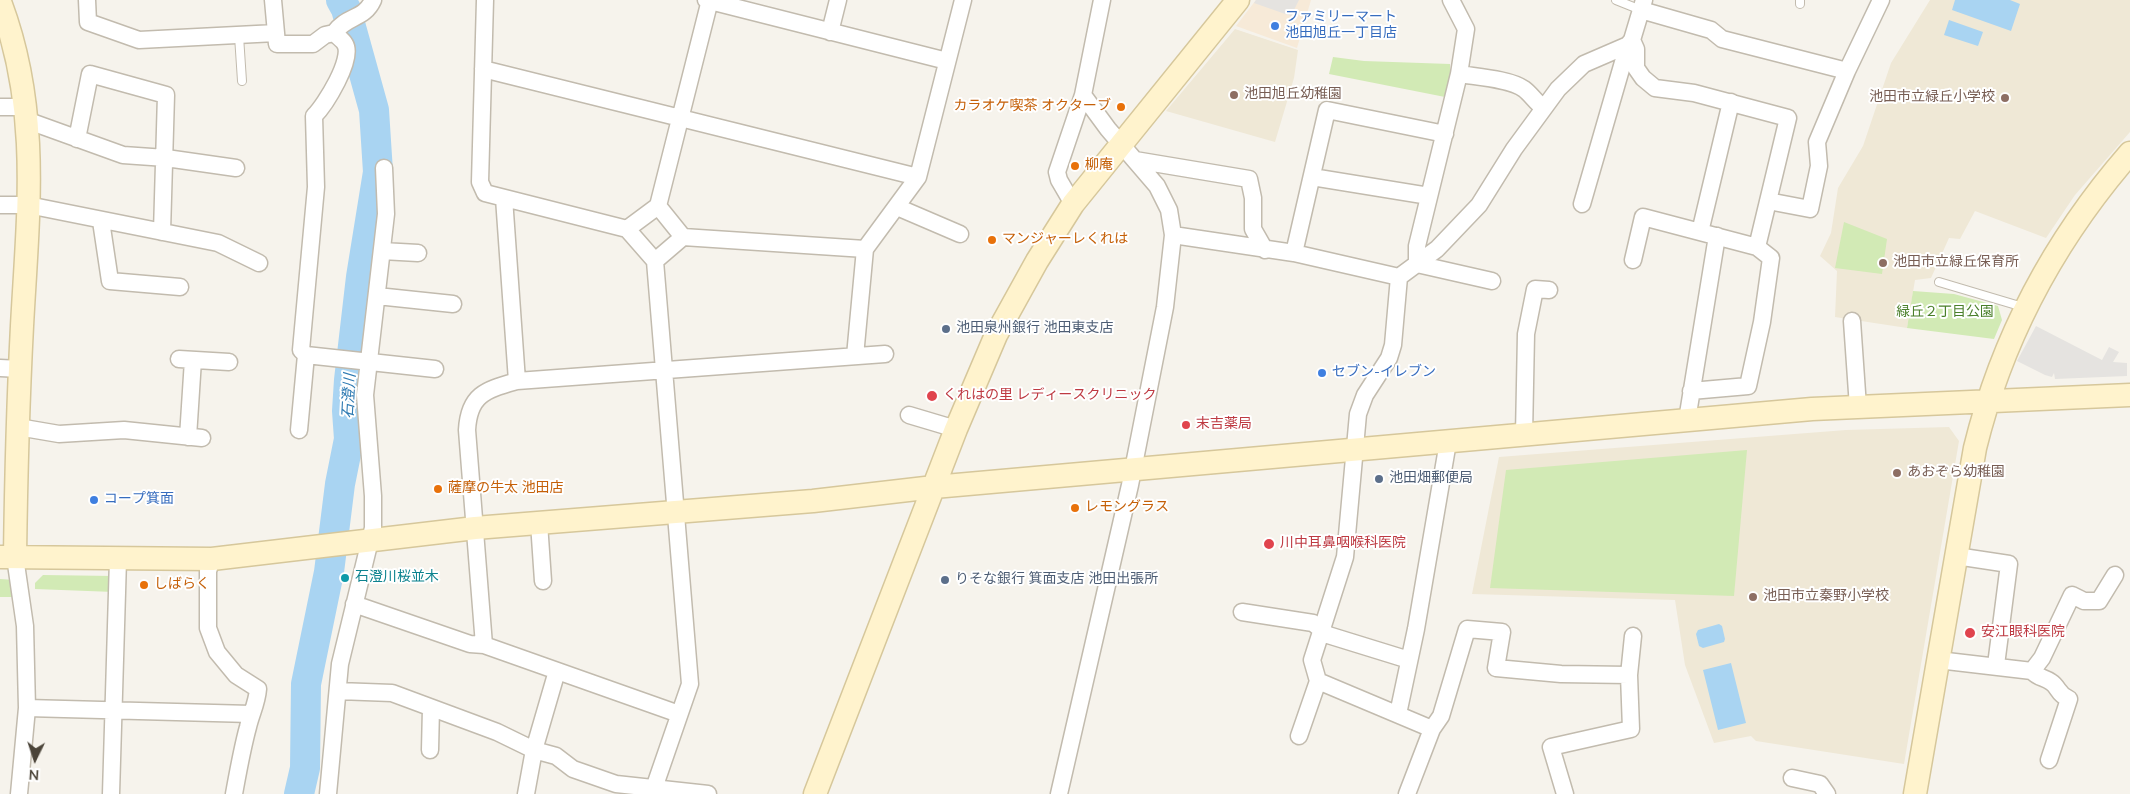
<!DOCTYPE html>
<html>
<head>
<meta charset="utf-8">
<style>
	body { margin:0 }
	#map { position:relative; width:2130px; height:794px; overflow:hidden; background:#f6f3ec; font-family:"Nunito Sans",sans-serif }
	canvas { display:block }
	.north { position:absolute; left:10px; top:734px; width:50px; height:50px; -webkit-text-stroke:4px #fff; paint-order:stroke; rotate:184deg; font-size:14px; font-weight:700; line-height:20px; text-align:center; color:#4b4439 }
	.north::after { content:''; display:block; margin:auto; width:18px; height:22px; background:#4b4439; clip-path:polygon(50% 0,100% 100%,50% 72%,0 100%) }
</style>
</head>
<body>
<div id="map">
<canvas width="2130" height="794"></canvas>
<div class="north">N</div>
</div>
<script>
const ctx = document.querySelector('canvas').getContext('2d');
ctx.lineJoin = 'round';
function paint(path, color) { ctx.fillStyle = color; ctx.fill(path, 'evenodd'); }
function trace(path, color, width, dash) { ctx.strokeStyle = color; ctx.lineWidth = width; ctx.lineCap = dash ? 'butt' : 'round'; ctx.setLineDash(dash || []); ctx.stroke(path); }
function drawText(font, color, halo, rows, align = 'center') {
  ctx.font = font + ' "Nunito Sans","Noto Sans JP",sans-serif'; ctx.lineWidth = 4; ctx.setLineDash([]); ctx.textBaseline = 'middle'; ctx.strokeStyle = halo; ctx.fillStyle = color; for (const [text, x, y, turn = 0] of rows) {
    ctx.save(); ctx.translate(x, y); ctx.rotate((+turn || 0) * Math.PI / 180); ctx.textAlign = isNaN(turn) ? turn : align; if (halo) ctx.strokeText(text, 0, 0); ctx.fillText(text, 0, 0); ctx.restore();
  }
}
const commercial = new Path2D(`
	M 1256,0 L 1311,0 L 1297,48 L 1236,26 Z`);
const education = new Path2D(`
	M 1930,0 L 2130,0 L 2130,132 L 2075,195 L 2046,238 L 1975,211 L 1960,239 L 1949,238 L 1931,278 L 1915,280 L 1907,328 L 1835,317 L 1837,271 L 1820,256 L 1831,233 L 1838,188 L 1863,146 L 1891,63 Z
	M 1235,29 L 1298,50 L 1294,78 L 1275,142 L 1166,111 Z
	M 1949,427 L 1959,441 L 1904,764 L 1756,741 L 1751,736 L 1714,743 L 1685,665 L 1675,600 L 1472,594 L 1499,457 L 1846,430 Z`);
const green = new Path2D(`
	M 1333,57 L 1364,61 L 1450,64 L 1450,80 L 1445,97 L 1329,74 Z
	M 1844,222 L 1887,239 L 1882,274 L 1835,268 Z
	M 1913,291 L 1954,294 L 1998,306 L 2002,320 L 1994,339 L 1907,328 Z
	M 1747,450 L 1734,596 L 1490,588 L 1506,470 Z
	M 43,575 L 114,576 L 114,592 L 35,589 L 35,583 Z
	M 0,579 L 15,580 L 16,597 L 0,597 Z`);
const parking = new Path2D(`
	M 1256,0 L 1299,0 L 1291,16 L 1254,3 Z
	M 2036,326 L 2102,360 L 2109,347 L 2119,352 L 2113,362 L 2127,363 L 2127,376 L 2055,379 L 2054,373 L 2052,377 L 2045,375 L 2017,361 Z`);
const water = new Path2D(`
	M 1955,0 L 2010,0 L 2020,4 L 2011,31 L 1952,10 Z
	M 1949,20 L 1983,32 L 1978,46 L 1944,35 Z
	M 1719,624 L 1722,626 L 1725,639 L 1724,642 L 1703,648 L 1699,646 L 1696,634 L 1698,630 Z
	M 1731,663 L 1746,723 L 1718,730 L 1703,670 Z`);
const river = new Path2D(`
	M 299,794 L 305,768 L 306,684 L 329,572 L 340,484 L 349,439 L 347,411 L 349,380 L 361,277 L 378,172 L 374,110 L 346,9 L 341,0`);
const lane = new Path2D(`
	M 1616,0 L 1641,10
	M 1800,4 L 1800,0
	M 239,36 L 242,81
	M 1939,282 L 2023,307`);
const street = new Path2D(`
	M 87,0 L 88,22 L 139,40 L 276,33
	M 273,0 L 277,44 L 313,44 L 325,35 L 334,33 C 347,15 364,20 373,0
	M 485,0 L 480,182 L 485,193 L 627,229
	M 706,0 L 947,61
	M 1451,0 L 1466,29 L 1459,74 L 1417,246 L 1417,264 L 1492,281
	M 1641,10 L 1711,30 L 1722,39 L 1847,71
	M 830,32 L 838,0
	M 1632,40 L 1636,49 L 1636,68 L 1643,78 L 1655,88 L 1694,93 L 1788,118 L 1757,247
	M 483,69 L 918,177
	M 1459,74 C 1477,77 1510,79 1524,89 C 1531,94 1536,103 1544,108
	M 0,107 L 25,107
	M 26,120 L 123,155 L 166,158 L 236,168
	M 77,139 L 90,74 L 166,95 L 162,232
	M 1135,160 L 1249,179 L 1253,198 L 1253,229 L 1265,250
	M 1312,177 L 1429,196
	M 504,198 L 517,381
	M 1768,201 L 1810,209 L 1819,166 L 1817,142 L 1847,71 L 1881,0
	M 1073,204 L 1059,180 L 1057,172 L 1083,95 L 1102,0
	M 1582,204 L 1628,45
	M 0,205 L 28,205 L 218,243 L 259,263
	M 658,206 L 710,0
	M 897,207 L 960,234
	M 101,221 L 110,281 L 180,287
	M 1700,232 L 1731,102
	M 1173,235 L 1294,253 L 1399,277 L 1437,249 L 1479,205 L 1514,149 L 1558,89 L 1584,64 L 1628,45 L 1632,40 L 1644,0
	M 683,237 L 658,206 L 627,229 L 655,261 L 683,237 L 865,249
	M 382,251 L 418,253
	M 1294,253 L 1327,110 L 1445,134
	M 1633,260 L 1643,217 L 1757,247 L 1771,258 L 1762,322 L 1748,386 L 1691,391
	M 1399,277 L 1393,345 L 1389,358 L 1365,395 L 1358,414 L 1345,557 L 1312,660 L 1318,681 L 1432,729
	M 377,296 L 453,304
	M 1852,321 L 1858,407
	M 306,355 L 435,369
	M 855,356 L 865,249 L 918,177 L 963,0
	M 179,359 L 229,362
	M 0,368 L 20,369
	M 909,415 L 956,429
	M 1687,420 L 1717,236
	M 18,427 L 59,434 L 124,430 L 202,438
	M 299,430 L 306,355 L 301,350 L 316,187 L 314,116 C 325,105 354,59 345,44 C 343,40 337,36 334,33
	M 1524,435 L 1526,334 L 1535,289 L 1549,290
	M 188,437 L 193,360
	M 539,523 L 543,581
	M 1956,556 L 2009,564 L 1996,665
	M 15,557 L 25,626 L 27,708 L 19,794
	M 212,559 L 208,571 L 208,628 L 217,652 L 236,675 L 258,689 C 257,703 251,714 248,727 C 242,749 238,772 234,794
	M 354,604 L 470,644 L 484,645 L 679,714
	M 1242,612 L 1313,623 L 1328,635 L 1409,660
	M 484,645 L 467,430 C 469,394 486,390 517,381 L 885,354
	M 1938,660 L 2032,671 C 2038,678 2044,677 2051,682 C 2059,687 2057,694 2069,699 L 2049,760
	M 2032,671 L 2042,658 L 2072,595 L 2084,601 L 2099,601 L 2115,575
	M 338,691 L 392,693 L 497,732 L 534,750 L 556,756 L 573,769 L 616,784 L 708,794
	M 27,708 L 251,714
	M 1398,714 L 1416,629 L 1448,442
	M 1299,736 L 1318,681
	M 430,750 L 431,708
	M 1792,778 L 1820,784 L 1827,794
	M 111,794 L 118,559
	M 328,794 L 340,664 L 373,528 L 373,496 L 365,395 L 386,214 L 384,168
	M 526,794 L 534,750 L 557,671
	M 652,794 L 690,684 L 655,261
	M 1059,794 L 1130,485 L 1165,307 L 1173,235 L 1169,210 L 1157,186 L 1108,129 L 1083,95
	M 1407,794 L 1432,729 L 1441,716 L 1467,629 L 1502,632 L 1496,668 L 1561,674 L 1629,675
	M 1565,794 L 1551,747 L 1631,729 L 1629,675 L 1633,636`);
const secondary = new Path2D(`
	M 0,2 C 41,110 28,214 22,326 C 18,403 16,480 15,557
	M 0,557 L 212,559 L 475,528 L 813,501 L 934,487 L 1812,409 L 2130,395
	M 815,794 L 956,429 L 996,335 L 1037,261 L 1073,204 L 1238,0
	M 1915,794 L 1975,448 C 2002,338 2056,238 2130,153`);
const markers = [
	[1275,26,5,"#3f7fe0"],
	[1234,95,5,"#8d6e63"],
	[2005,98,5,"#8d6e63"],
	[1121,107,5,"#e8710a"],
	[1075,166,5,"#e8710a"],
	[992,240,5,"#e8710a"],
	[1883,263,5,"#8d6e63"],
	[946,329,5,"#5c6f8a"],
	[1322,373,5,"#3f7fe0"],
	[932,396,6,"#e0444e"],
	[1186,425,5,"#e0444e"],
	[1897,473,5,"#8d6e63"],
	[1379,479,5,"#5c6f8a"],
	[438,489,5,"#e8710a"],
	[94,500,5,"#3f7fe0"],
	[1075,508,5,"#e8710a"],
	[1269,544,6,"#e0444e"],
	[345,578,5,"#0f9aa8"],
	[945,580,5,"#5c6f8a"],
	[144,585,5,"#e8710a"],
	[1753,597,5,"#8d6e63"],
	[1970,633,6,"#e0444e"]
];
const shopNames = [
	["ファミリーマート",1285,18],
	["池田旭丘一丁目店",1285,34],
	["セブン-イレブン",1332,373],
	["コープ箕面",104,500]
];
const educationNames = [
	["池田旭丘幼稚園",1244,95],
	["池田市立緑丘小学校",1995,98,"right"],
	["池田市立緑丘保育所",1893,263],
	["あおぞら幼稚園",1907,473],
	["池田市立秦野小学校",1763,597]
];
const foodNames = [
	["カラオケ喫茶 オクターブ",1111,107,"right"],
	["柳庵",1085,166],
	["マンジャーレくれは",1002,240],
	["薩摩の牛太 池田店",448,489],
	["レモングラス",1085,508],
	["しばらく",154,585]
];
const parkNames = [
	["緑丘２丁目公園",1945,313]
];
const serviceNames = [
	["池田泉州銀行 池田東支店",956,329],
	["池田畑郵便局",1389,479],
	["りそな銀行 箕面支店 池田出張所",955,580]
];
const healthNames = [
	["くれはの里 レディースクリニック",943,396],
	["末吉薬局",1196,425],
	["川中耳鼻咽喉科医院",1280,544],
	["安江眼科医院",1981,633]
];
const cultureNames = [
	["石澄川桜並木",355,578]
];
const waterNames = [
	["石澄川",350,396,-87]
];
paint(commercial, '#f7ead8');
paint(education, '#efe8d6');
paint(green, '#d2eab5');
paint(parking, '#e5e3e0');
paint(water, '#a9d4f2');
trace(river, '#a9d4f2', 30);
trace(lane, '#c2bbae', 10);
trace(street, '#c2bbae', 19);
trace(secondary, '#d6c79b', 25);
trace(lane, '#fff', 8);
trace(street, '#fff', 16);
trace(secondary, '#fff3cd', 22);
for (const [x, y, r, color] of markers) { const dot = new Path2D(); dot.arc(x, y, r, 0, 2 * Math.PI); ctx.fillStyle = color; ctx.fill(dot); trace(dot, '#fff', 2); }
drawText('14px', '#366cbe', '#fff', shopNames, 'left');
drawText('14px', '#785e54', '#fff', educationNames, 'left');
drawText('14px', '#c56008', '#fff', foodNames, 'left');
drawText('14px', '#4a7f2a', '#fff', parkNames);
drawText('14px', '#4e5e75', '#fff', serviceNames, 'left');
drawText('14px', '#be3a42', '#fff', healthNames, 'left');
drawText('14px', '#0d838f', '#fff', cultureNames, 'left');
drawText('italic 15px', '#2e7ab2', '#fff', waterNames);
</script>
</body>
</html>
